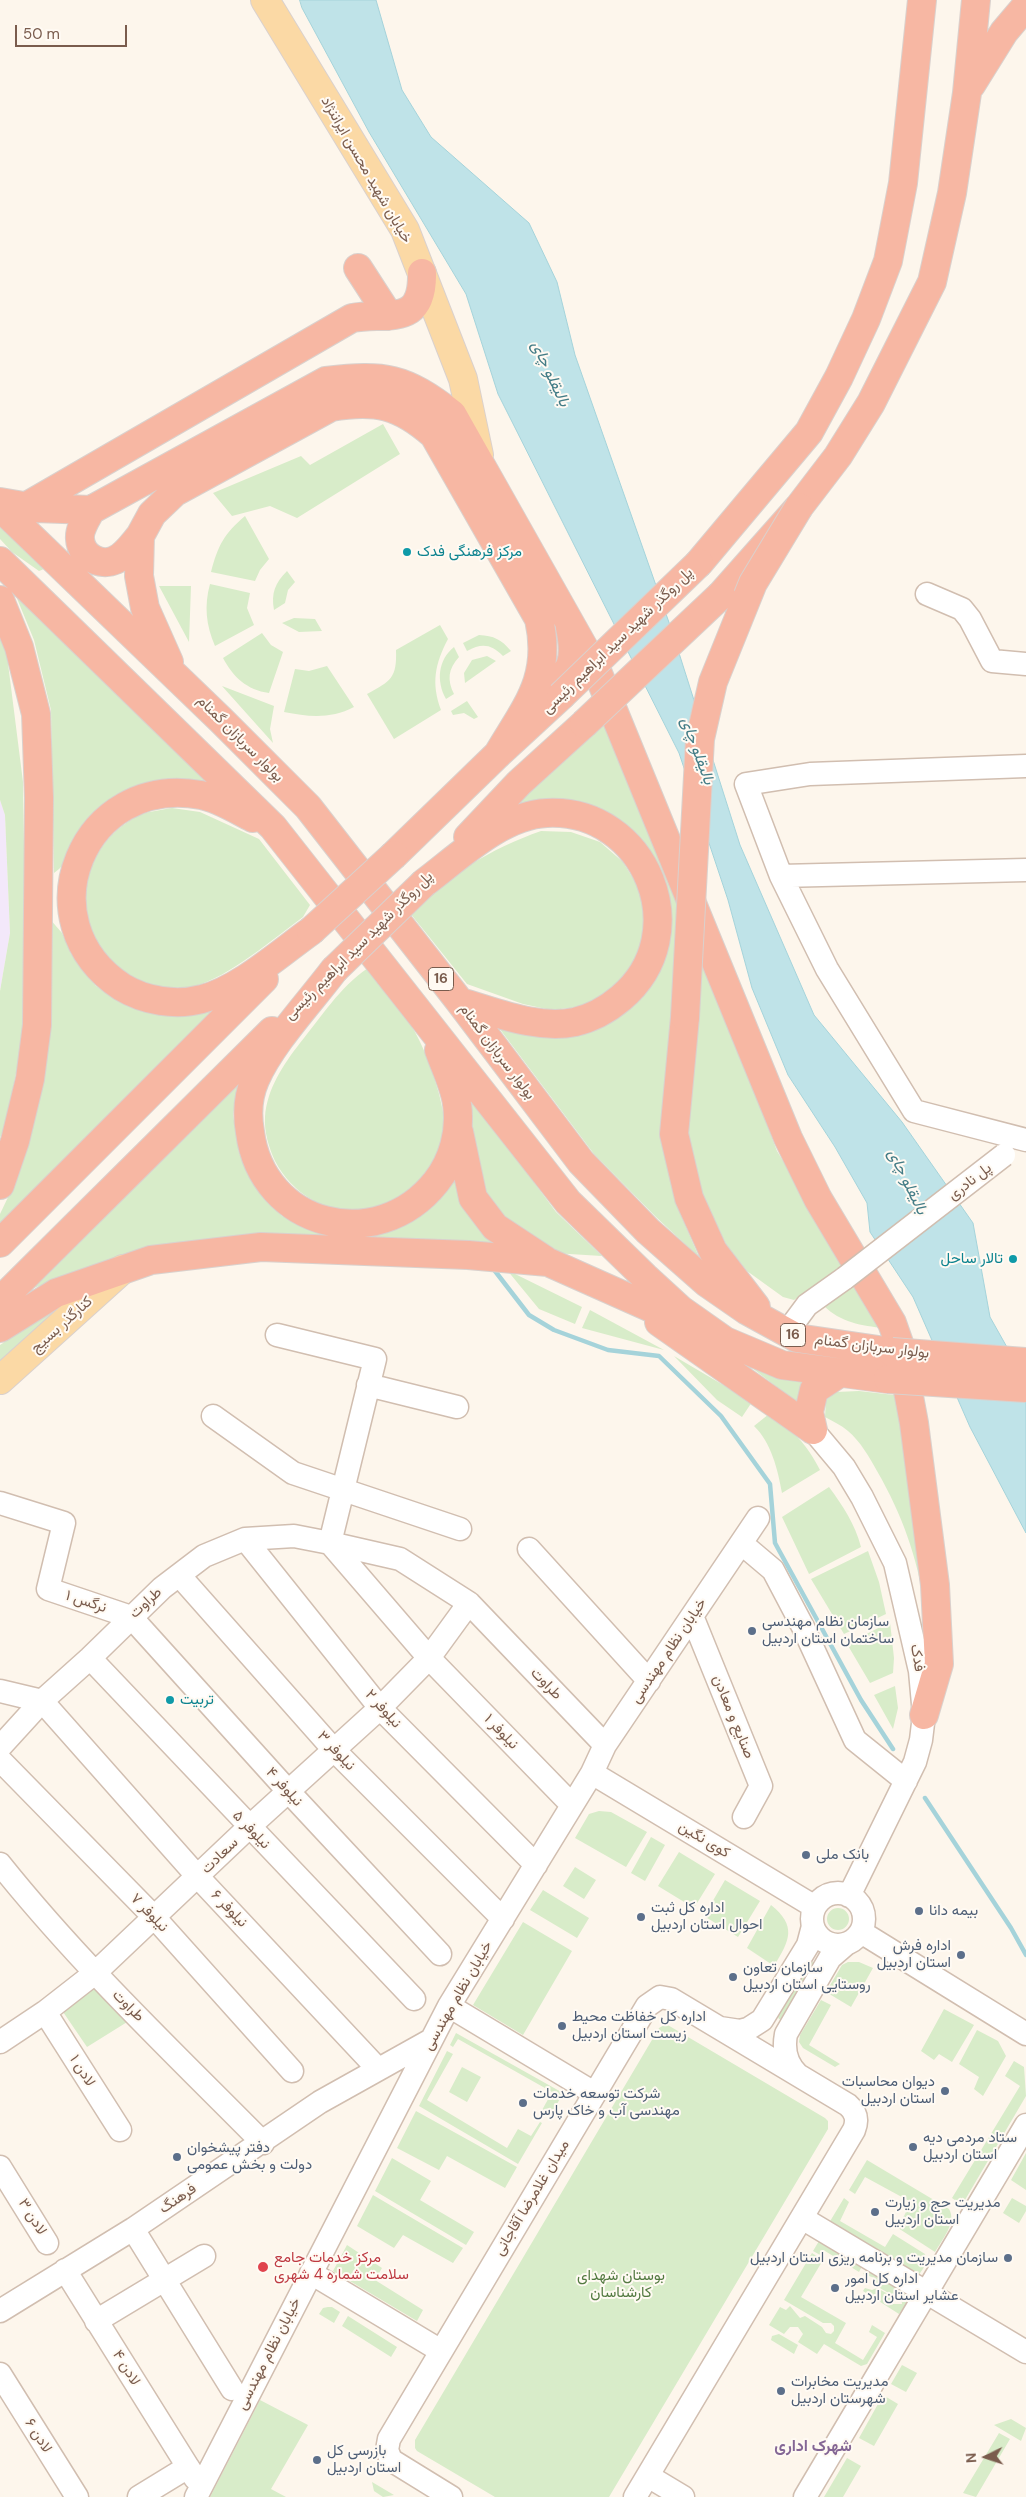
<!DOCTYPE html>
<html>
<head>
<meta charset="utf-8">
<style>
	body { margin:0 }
	#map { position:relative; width:1026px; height:2497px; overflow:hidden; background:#fdf6ec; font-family:"DM Sans",sans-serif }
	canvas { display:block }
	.north { position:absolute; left:961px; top:2432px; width:50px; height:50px; -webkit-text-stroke:4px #fffaf3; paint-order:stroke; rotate:266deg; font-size:14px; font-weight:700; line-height:20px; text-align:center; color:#7a5c4d }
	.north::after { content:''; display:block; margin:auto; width:18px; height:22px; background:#7a5c4d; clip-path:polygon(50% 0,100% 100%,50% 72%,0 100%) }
	.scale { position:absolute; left:15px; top:25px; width:112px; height:22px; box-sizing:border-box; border:2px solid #7a5c4d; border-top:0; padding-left:6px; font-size:15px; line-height:18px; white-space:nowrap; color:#7a5c4d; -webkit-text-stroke:4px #fffaf3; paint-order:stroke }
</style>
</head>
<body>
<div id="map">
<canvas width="1026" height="2497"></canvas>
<div class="north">N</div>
<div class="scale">50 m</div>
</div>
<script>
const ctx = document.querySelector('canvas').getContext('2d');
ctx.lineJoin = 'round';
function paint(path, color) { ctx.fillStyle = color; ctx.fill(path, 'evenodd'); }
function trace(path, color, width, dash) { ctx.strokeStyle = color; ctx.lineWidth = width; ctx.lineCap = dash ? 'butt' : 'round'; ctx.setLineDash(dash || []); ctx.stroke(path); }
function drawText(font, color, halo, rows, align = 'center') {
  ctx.font = font + ' "DM Sans",Vazirmatn,sans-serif'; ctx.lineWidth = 4; ctx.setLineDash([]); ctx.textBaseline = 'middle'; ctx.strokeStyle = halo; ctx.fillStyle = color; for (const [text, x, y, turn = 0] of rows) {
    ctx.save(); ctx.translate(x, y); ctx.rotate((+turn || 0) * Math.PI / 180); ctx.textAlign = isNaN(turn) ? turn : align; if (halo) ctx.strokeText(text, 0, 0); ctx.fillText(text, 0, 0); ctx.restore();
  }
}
const education = new Path2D(`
	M 0,800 L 5,815 L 10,933 L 0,991 Z`);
const green = new Path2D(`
	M 383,424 L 400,454 L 297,518 L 270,506 L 232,516 L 213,493 L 301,456 L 310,465 Z
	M 245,516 L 269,559 L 260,570 L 255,581 L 211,572 C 218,545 224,534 245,516 Z
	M 0,519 L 44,567 L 44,569 L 39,571 L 12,552 L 0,539 Z
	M 287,571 L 295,582 L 288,590 L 285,603 L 274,610 C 271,593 275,583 287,571 Z
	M 210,584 L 250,593 L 247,608 L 254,625 L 215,646 C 206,625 204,606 210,584 Z
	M 159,586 L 191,586 L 189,642 Z
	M 16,596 L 213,785 C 199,783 182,779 167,780 C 132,782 96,810 76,838 C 66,852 71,861 54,873 L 51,710 L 34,640 Z
	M 2,616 L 23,782 L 25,911 L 23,927 L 25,1028 L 6,1123 L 0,1138 L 0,991 L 10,933 L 5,815 L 0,800 L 0,617 Z
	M 294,618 L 315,619 L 322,631 L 299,632 L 282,623 Z
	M 440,625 L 448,639 C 435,664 431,683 441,710 L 394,739 L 367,694 C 391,681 397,678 396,650 Z
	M 262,633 L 271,645 L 283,652 L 269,693 C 247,690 233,677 223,658 Z
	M 479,635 C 494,636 501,639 511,651 L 503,656 C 491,644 482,643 467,651 L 463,643 Z
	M 454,647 L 459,657 C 448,669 447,680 454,694 L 446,699 C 436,681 438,660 454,647 Z
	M 487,656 L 496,661 L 465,683 L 464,673 L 472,660 Z
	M 327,666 L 354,707 C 331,719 309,717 284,712 L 295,669 L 309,671 Z
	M 222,686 L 274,706 L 270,729 L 273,743 Z
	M 467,701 L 478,717 L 474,719 L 464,713 L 453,715 L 451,711 Z
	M 609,714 L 680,888 L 676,1204 L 699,1257 L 656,1217 L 594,1154 L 493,1020 L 580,1033 L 610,1023 L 642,998 L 664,959 L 667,939 L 620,827 L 506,815 Z
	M 172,808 L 200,812 L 259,839 L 310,905 L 303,917 C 274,938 229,977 195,986 C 181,989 164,988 150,984 C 67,959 65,849 142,814 C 151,811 162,810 172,808 Z
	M 541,831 L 571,832 L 600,842 L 623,862 L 639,888 L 645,918 L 640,948 L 626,975 L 605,995 L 579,1007 L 551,1010 L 523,1004 L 467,984 L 410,913 C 446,876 492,848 541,831 Z
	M 49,918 L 62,933 L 71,954 L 96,986 L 132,1008 L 168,1015 L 222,1005 L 0,1229 L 0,1214 L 10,1193 Z
	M 702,956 L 777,1151 L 845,1264 L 794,1300 L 783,1297 L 747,1271 L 726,1244 L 702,1193 L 686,1131 Z
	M 368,968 C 383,989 403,1010 415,1032 C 426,1052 438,1085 442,1107 C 447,1127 440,1155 427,1171 C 385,1226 308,1223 275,1161 C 269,1148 264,1132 265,1117 C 267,1089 283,1065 300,1043 C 322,1016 339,988 368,968 Z
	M 241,1076 L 233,1114 L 239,1153 L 258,1190 L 282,1216 L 319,1233 L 343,1237 L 398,1225 L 429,1204 L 458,1080 L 556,1212 L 602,1256 L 260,1235 L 148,1246 L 23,1292 Z
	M 507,1270 L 582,1307 L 575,1324 L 539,1309 Z
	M 855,1279 L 884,1328 C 862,1326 840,1322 824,1306 Z
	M 76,1296 L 0,1364 L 0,1345 Z
	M 590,1310 L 664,1350 L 582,1328 Z
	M 674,1356 L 752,1402 L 742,1417 L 717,1400 Z
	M 752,1368 L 815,1378 L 803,1407 Z
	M 859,1391 L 903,1396 L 925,1605 C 916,1555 903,1516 877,1471 C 870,1458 860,1441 848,1431 C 841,1425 832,1421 825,1417 L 826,1400 L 836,1392 Z
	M 769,1414 C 794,1431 806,1443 820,1470 L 782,1493 C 778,1470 771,1442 754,1426 Z
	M 829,1487 C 843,1506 855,1524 861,1547 L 809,1574 L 782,1517 Z
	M 868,1551 L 879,1582 L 886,1614 L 844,1634 L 811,1579 Z
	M 890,1622 L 894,1658 L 893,1673 L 870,1683 L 847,1644 Z
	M 895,1686 L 898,1708 L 893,1729 L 874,1695 Z
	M 599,1811 L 611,1812 L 647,1832 L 626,1867 L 575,1838 L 589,1814 Z
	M 651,1837 L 665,1845 L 645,1881 L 631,1873 Z
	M 679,1852 L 715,1874 L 694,1908 L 658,1886 Z
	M 575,1867 L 596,1880 L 584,1899 L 563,1886 Z
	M 725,1880 L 760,1901 L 738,1937 L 704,1916 Z
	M 543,1890 L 589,1918 L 577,1938 L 530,1910 Z
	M 771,1905 C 797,1926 790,1940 774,1966 L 747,1948 Z
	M827 1919a11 11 0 1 1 22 0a11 11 0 1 1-22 0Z
	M 523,1922 L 572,1951 L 523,2035 L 473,2005 Z
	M 811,1961 L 815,1963 L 781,2020 L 779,2019 L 777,2015 Z
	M 848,1962 L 859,1962 L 873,1968 L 851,2007 L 826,1992 L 842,1965 Z
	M 93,1989 L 102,1989 L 132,2019 L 87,2047 L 61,2009 L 78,1994 Z
	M 821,2000 L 831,2005 L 809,2045 L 840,2064 L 835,2067 L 803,2048 L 799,2042 L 800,2035 Z
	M 944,2009 L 974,2025 L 952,2062 L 939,2054 L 934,2060 L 921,2051 Z
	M 666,2024 L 825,2118 L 828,2121 L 828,2129 L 609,2497 L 495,2497 L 417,2451 L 415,2448 L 415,2440 L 659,2028 Z
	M 977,2030 L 998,2041 L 1006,2056 L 983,2096 L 974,2089 L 979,2077 L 959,2064 Z
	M 456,2033 L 563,2093 L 550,2117 L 541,2112 L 552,2092 L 458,2039 L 453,2047 L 450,2045 Z
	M 447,2051 L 453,2054 L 427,2100 L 507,2148 L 518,2129 L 531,2136 L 540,2122 L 542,2123 L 518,2164 L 419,2106 Z
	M 1014,2061 L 1024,2067 L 1026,2096 L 962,2205 L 952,2198 L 1020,2086 L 1005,2076 Z
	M 462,2067 L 481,2077 L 467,2102 L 449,2092 Z
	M 416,2111 L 517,2167 L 505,2188 L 447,2156 L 439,2170 L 397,2148 Z
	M 1026,2153 L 1026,2190 L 1011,2180 Z
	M 392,2158 L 431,2181 L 420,2200 L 474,2232 L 466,2245 L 375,2191 Z
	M 867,2160 L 949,2209 C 957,2222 942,2240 935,2252 L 898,2228 L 911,2202 L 865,2177 L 855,2194 L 849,2190 Z
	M 373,2195 L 463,2248 L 453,2263 L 403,2235 L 394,2248 L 357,2226 Z
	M 844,2198 L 849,2202 L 840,2221 L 885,2247 L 893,2234 L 925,2254 L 927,2263 L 918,2276 L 829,2223 Z
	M 1012,2198 L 1026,2206 L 1026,2211 L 1019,2223 L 1003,2213 Z
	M 819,2241 L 862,2266 L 859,2272 L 825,2251 L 822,2256 L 813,2251 Z
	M 347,2245 L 382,2268 L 375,2280 L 423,2310 L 417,2321 L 333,2271 Z
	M 812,2253 L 823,2260 L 801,2297 L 846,2323 L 835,2343 L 863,2360 L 877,2337 L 869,2332 L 872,2325 L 885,2333 L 867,2364 L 861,2366 L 824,2344 L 817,2354 L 798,2342 L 803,2334 L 798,2327 L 790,2327 L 784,2334 L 769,2325 L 780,2307 L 786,2310 L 790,2306 L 800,2318 L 805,2316 L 822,2327 L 826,2333 L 831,2334 L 834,2331 L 834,2326 L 831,2323 L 823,2323 L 784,2300 Z
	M 866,2270 L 911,2297 L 899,2314 L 863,2291 L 865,2288 L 872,2290 L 877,2288 L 890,2295 L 892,2304 L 902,2304 L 901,2294 L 897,2292 L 892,2295 L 878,2287 L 875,2278 L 863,2274 Z
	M 328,2307 L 332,2307 L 340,2312 L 334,2323 L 319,2314 L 323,2308 Z
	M 348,2316 L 397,2347 L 391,2357 L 342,2326 Z
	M 779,2334 L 798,2345 L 794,2354 L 771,2340 L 772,2336 Z
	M 902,2365 L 917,2373 L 906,2392 L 891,2384 Z
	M 883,2395 L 898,2404 L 874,2446 L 859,2438 Z
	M 260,2400 L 308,2425 L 271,2489 L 286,2497 L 210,2497 Z
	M 1011,2419 L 1026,2428 L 1021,2441 L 994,2425 Z
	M 999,2433 L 1010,2439 L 976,2497 L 963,2493 Z
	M 847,2458 L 861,2466 L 843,2497 L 824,2497 Z
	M 372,2482 L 394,2495 L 383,2497 L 374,2491 Z`);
const water = new Path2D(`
	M 300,0 L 376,0 L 402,90 L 431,137 L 529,223 L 557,282 L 575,355 L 672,631 L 740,845 L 814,1015 L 902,1122 L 973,1223 L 990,1317 L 1026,1381 L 1026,1533 L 970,1427 L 913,1297 L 870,1232 L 867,1203 L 835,1147 L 788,1075 L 752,988 L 728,900 L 679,753 L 498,394 L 466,294 L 369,132 L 302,8 Z`);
const stream = new Path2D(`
	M 495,1271 L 529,1315 L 554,1330 L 608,1350 L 659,1356 L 721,1416 L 770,1484 L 775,1543 L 861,1700 L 893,1749
	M 925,1798 L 1011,1928 L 1026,1955`);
const minor = new Path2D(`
	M 927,594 L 962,609 L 970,619 L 992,661 L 1026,664
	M 1026,766 L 810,774 L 746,784 L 781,876 L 827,969 L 914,1111 L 1026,1140
	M 781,876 L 1026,870
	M 787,1332 L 807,1305 L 845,1278
	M 277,1335 L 375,1359 L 330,1543 L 400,1559 L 469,1603 L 605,1745
	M 368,1385 L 457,1407
	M 213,1416 L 293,1473 L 460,1529
	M 813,1430 L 844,1467 L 862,1497 L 895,1563 L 920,1671 L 924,1715 L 921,1740 L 915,1762 L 849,1896
	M 0,1503 L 64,1523 L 48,1589 L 131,1617 L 289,1792 L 440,1954
	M 245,1539 L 380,1708 L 536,1865
	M 741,1543 L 773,1570 L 803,1627 L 855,1740 L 906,1781
	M 529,1549 L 649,1681
	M 179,1575 L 334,1750 L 503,1919
	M 692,1616 L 761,1786 L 744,1817
	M 90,1658 L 414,1999
	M 0,1691 L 42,1701 L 198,1877 L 378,2069
	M 0,1747 L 42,1701 L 90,1658 L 162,1588 L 204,1556 L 245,1539 L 294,1536 L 330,1543 L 429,1658 L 572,1805
	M 0,1760 L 154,1917 L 292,2071
	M 592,1773 L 815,1907
	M 0,1864 C 80,1964 173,2052 263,2143
	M812 1919a26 26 0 1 1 52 0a26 26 0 1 1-52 0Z
	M 861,1932 L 1026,2034
	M 449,2006 L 594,2093
	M 45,2012 L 120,2130
	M 720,2028 L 740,2031 L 748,2029 L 762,2020 L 808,1945 L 813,1926
	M 0,2042 L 45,2012 L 95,1973 L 249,1827 L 380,1708 L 429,1658 L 469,1603
	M 798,2075 C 786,2064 783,2050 786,2034 L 830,1958 L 845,1945
	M 0,2167 L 47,2243
	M 802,2218 L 1026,2352
	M 133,2229 L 232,2389
	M 65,2270 L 188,2467
	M 311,2273 L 441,2351
	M 0,2311 L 133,2229 L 320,2102 L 431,2040
	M 96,2321 L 204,2256
	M 0,2374 L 77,2497
	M 648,2476 L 683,2497
	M 139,2497 L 188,2467 L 195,2478
	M 196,2497 L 449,2006 L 592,1773 L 605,1745 L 758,1518
	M 451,2497 L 391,2460 L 387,2450 L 389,2439 L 647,2006 L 660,1997 L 671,1999 L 848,2105 C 856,2112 858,2120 854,2130 L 635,2497
	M 805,2497 L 1026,2125`);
const major = new Path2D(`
	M 265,0 L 405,230 L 463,379 L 479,455
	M 0,1380 L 123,1269`);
const highway = new Path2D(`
	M 971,85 L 1004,32 L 1026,6
	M 358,268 L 389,316
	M 0,502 L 35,508 L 91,510 L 326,381 C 385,374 404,377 452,414 L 597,671 L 788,1138 L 818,1199 L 892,1323 L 899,1343 L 914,1423 L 935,1585 L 939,1664 L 924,1715
	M 27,506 L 352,318 C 389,312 423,327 422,273
	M 0,507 L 221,720 L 308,807 L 460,1002 L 581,1162 L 648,1231 L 707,1283 L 746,1310 L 797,1338 L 892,1352
	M 91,510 C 86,519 79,529 80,539 C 81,556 100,567 115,560 C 125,556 133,544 140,536
	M 0,561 L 273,827 L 568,1202 L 645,1277 L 681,1310 L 725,1341 L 782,1365 L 888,1379
	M 699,563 L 809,432 L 839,377 L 866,319 L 888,261 L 903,183 L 922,0
	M 721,595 L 799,507 L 838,456 L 871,403 L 932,282 L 952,193 L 967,93 L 976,0
	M 0,600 L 19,647 L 36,714 L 39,798 L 37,1025 L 30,1079 L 15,1141 L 0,1185
	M 169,662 L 145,608 L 139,576 L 140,536 L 152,514 L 175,492 L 331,407 C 376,399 400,405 434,435 L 539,619 C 552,678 527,705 498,754
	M 544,697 C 570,671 578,665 570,627
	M 253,818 C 237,810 218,798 201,795 C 83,773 22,921 122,987 C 145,1001 176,1006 202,999 C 239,990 280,953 311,931
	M 468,837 L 519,783 L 584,724
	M 394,855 L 498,754 L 561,696
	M 424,883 C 459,857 501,815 547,813 C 646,808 697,934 621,998 C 608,1009 592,1018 575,1022 C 537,1030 496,1012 460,1002
	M 334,970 C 310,1002 271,1043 255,1080 C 248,1096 247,1115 250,1132 C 262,1227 377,1256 436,1182 C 453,1161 461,1131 457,1104 C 455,1087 445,1067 439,1050
	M 685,1017 L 674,1134 L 689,1198 L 713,1251 L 756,1307
	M 459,1132 L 473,1198 L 495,1227 L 545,1260
	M 0,1243 L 264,979
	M 0,1301 L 272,1031
	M 659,1322 L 813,1430
	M 0,1328 L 56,1293 L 151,1260 L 261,1247 L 468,1255 L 548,1262 L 685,1323
	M 813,1430 L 809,1412 L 814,1390 L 838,1374`);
const minorBridge = new Path2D(`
	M 845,1278 L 1004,1155`);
const highwayBridge = new Path2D(`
	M 561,696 L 699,563
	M 584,724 L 721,595
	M 311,931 L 394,855
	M 334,970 L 424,883
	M 685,1017 L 700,739 L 713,682 L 753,583 L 799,507
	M 892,1352 L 1026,1362
	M 888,1379 L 1026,1388`);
const markers = [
	[407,552,5,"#0f9aa8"],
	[1013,1259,5,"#0f9aa8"],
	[752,1631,5,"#5c6f8a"],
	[170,1700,5,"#0f9aa8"],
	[806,1855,5,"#5c6f8a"],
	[919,1911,5,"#5c6f8a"],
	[641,1917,5,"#5c6f8a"],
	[961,1955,5,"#5c6f8a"],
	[733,1977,5,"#5c6f8a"],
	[562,2026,5,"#5c6f8a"],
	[945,2091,5,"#5c6f8a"],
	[523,2103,5,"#5c6f8a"],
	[913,2147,5,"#5c6f8a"],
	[177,2157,5,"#5c6f8a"],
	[875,2212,5,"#5c6f8a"],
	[1008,2258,5,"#5c6f8a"],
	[263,2267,6,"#e0444e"],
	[835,2288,5,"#5c6f8a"],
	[781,2391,5,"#5c6f8a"],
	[317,2460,5,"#5c6f8a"]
];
const shields = [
	[441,979,25],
	[793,1335,25]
];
const shieldNames = [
	["16",441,979],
	["16",793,1335]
];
const streetNames = [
	["خیابان شهید محسن ایراننژاد",366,170,60],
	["پل روگذر شهید سید ابراهیم رئیسی",618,641,-44],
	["بولوار سربازان گمنام",240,739,45],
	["پل روگذر شهید سید ابراهیم رئیسی",359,946,-45],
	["بولوار سربازان گمنام",497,1052,53],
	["پل نادری",970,1182,-38],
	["کنارگذر بسیج",62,1325,-42],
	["بولوار سربازان گمنام",872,1347,7],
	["نرگس ۱",86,1602,18],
	["طراوت",146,1603,-43],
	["خیابان نظام مهندسی",669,1651,-56],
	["فدک",917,1658,80],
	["طراوت",546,1684,46],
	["نیلوفر ۲",383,1709,48],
	["صنایع و معادن",733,1717,68],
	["نیلوفر ۱",501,1732,46],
	["نیلوفر ۳",336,1751,47],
	["نیلوفر ۴",284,1787,48],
	["نیلوفر ۵",251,1830,46],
	["کوی نگین",704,1840,31],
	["سعادت",220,1856,-44],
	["نیلوفر ۶",229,1909,46],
	["نیلوفر ۷",149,1913,46],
	["خیابان نظام مهندسی",458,1996,-60],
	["طراوت",128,2006,45],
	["لادن ۱",82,2071,58],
	["میدان غلامرضا آقاجانی",532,2198,-59],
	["فرهنگ",178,2199,-34],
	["لادن ۳",32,2217,58],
	["خیابان نظام مهندسی",269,2354,-63],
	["لادن ۴",126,2368,58],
	["لادن ۶",38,2436,58]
];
const cultureNames = [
	["مرکز فرهنگی فدک",417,552],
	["تالار ساحل",1003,1259,"right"],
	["تربیت",180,1700]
];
const serviceNames = [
	["سازمان نظام مهندسی",762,1622],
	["ساختمان استان اردبیل",762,1639],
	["بانک ملی",816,1855],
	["اداره کل ثبت",651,1908],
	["احوال استان اردبیل",651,1925],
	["بیمه دانا",929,1911],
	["اداره فرش",951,1946,"right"],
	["استان اردبیل",951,1963,"right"],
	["سازمان تعاون",743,1968],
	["روستایی استان اردبیل",743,1985],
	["اداره کل خفاظت محیط",572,2017],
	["زیست استان اردبیل",572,2034],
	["دیوان محاسبات",935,2082,"right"],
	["استان اردبیل",935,2099,"right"],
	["شرکت توسعه خدمات",533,2094],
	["مهندسی آب و خاک پارس",533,2111],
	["ستاد مردمی دیه",923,2138],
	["استان اردبیل",923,2155],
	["دفتر پیشخوان",187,2148],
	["دولت و بخش عمومی",187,2165],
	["مدیریت حج و زیارت",885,2203],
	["استان اردبیل",885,2220],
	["سازمان مدیریت و برنامه ریزی استان اردبیل",998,2258,"right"],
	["اداره کل امور",845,2279],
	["عشایر استان اردبیل",845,2296],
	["مدیریت مخابرات",791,2382],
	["شهرستان اردبیل",791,2399],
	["بازرسی کل",327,2451],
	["استان اردبیل",327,2468]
];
const healthNames = [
	["مرکز خدمات جامع",274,2258],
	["سلامت شماره 4 شهری",274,2275]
];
const parkNames = [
	["بوستان شهدای",621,2276],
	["کارشناسان",621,2293]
];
const waterNames = [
	["بالیقلو چای",550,374,65],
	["بالیقلو چای",697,751,70],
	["بالیقلو چای",907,1182,64]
];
const neighbourhoodNames = [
	["شهرک اداری",813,2447]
];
paint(education, '#f3e8fa');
paint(green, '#d8ecc9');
paint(water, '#bfe3e8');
trace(water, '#a5d3da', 1);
trace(stream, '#a5d3da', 4.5);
trace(minor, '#d1beb0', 25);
trace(major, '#dad1cd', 30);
trace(highway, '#dad1cd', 30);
trace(minor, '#fff', 22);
trace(major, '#fbd9a5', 28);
trace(highway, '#f7b7a3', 28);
trace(minorBridge, '#d1beb0', 25, []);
trace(highwayBridge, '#dad1cd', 30, []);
trace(minorBridge, '#fff', 22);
trace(highwayBridge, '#f7b7a3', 28);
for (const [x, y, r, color] of markers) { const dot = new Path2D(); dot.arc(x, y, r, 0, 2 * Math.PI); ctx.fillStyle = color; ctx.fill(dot); trace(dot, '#fffaf3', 2); }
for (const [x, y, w] of shields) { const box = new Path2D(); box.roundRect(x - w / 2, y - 11.5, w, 23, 4); ctx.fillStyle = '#fffaf3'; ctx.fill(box); trace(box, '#7a5c4d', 1); }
drawText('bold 14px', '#7a5c4d', null, shieldNames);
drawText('15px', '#7a5c4d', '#fffaf3', streetNames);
drawText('15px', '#0d838f', '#fffaf3', cultureNames, 'left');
drawText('15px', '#4e5e75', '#fffaf3', serviceNames, 'left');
drawText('15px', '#be3a42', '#fffaf3', healthNames, 'left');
drawText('15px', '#537a41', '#fffaf3', parkNames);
drawText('italic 16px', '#437c86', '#fffaf3', waterNames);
drawText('bold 16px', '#846695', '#fffaf3', neighbourhoodNames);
</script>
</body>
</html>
